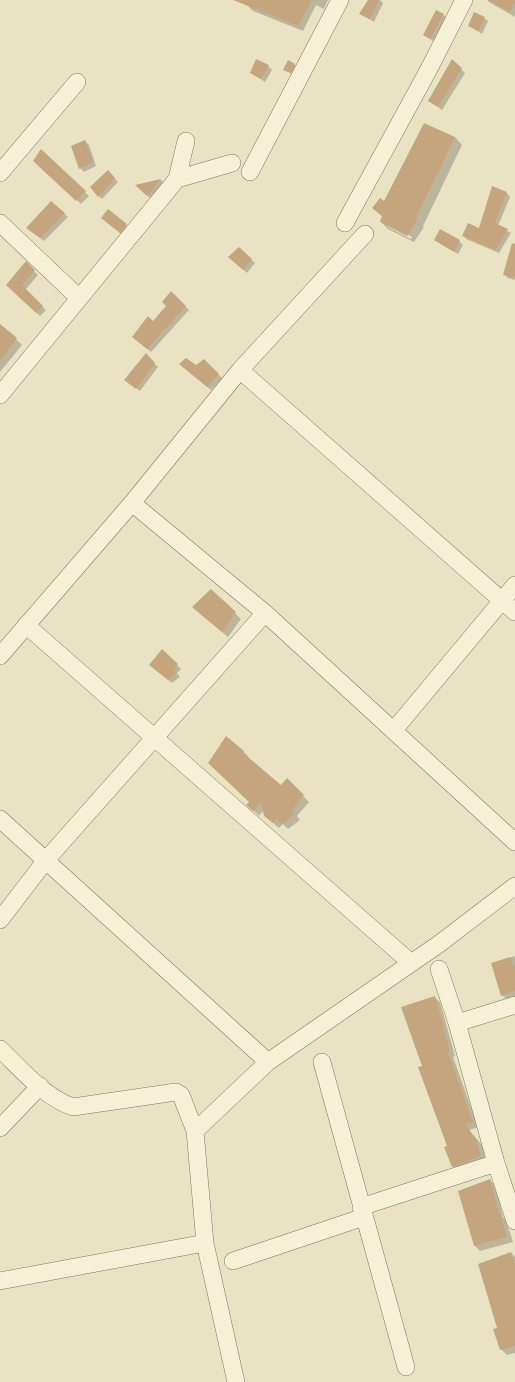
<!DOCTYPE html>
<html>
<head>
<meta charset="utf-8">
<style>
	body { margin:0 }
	canvas { display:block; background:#e9e3c4 }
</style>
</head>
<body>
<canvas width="515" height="1382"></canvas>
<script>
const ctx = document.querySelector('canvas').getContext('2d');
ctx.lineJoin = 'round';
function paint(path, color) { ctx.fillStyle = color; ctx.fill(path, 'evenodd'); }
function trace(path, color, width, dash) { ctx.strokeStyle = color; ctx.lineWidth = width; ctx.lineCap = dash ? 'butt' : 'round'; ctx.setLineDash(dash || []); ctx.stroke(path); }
const shadow = new Path2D(`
	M 251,0 L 328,0 L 324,9 L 316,5 L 303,31 L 253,11 L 248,6 Z
	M 369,0 L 380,0 L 383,3 L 374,22 L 360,14 Z
	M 487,0 L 515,0 L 515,17 L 489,2 Z
	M 444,15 L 447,19 L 434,42 L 424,34 Z
	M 484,18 L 488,21 L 482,34 L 469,25 Z
	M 452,60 L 465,73 L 442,110 L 429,101 Z
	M 288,62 L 296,66 L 292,74 L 284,70 Z
	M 268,66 L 272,70 L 265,82 L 251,73 Z
	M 455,137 L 462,145 L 423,226 L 424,227 L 414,242 L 388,229 L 381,222 L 383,217 L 373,208 L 385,202 ZM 388,225 L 412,237 L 411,239 L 388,227 Z
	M 85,141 L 89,145 L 96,166 L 84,172 L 80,168 Z
	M 41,150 L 89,196 L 81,204 L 34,160 Z
	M 108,171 L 118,182 L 102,199 L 99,196 Z
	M 161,180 L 164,183 L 151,199 L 137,186 Z
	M 493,187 L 507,193 L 510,197 L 498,226 L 511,233 L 499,253 L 466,239 L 463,235 L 479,230 Z
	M 51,202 L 68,217 L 44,241 L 31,231 Z
	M 108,210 L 130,229 L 124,236 L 106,222 Z
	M 435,240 L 459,241 L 463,245 L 458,254 Z
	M 239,248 L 255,263 L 247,273 L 230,257 Z
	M 515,254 L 515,280 L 508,278 L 504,274 Z
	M 26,263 L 38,275 L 25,290 L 46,310 L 40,316 L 8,285 Z
	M 171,293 L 189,310 L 151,352 L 137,340 L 167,306 Z
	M 6,330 L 22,345 L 0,372 L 0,338 Z
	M 146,355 L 158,367 L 140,391 L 129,383 Z
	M 204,360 L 222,378 L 211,390 L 184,367 L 197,367 Z
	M 211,590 L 241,619 L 228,637 L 199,613 Z
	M 162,650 L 181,669 L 177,673 L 180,677 L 172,683 L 150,665 Z
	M 243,751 L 249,757 L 248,758 L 281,787 L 287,780 L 309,802 L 297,816 L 300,820 L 288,829 L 283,824 L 279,828 L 265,816 L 264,810 L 259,816 L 248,805 L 250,802 L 209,763 Z
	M 515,956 L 515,999 L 508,1001 L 502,995 L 492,964 Z
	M 434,997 L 440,1002 L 455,1056 L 453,1057 L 478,1127 L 469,1130 L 482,1145 L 486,1162 L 458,1172 L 453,1166 L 423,1067 Z
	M 490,1180 L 496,1186 L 503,1217 L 506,1220 L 513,1242 L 480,1251 L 474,1245 Z
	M 511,1253 L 515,1257 L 515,1353 L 507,1355 L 501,1349 L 499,1328 Z`);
const building = new Path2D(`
	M 233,0 L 312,0 L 298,26 Z
	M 368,0 L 379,0 L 370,19 L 359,14 Z
	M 488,0 L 515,0 L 515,2 L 510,12 Z
	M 436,10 L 444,14 L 430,39 L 423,35 Z
	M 474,12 L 485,17 L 478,31 L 468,26 Z
	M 256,59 L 269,65 L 261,79 L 250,73 Z
	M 452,59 L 462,68 L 438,107 L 428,101 Z
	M 288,60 L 295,64 L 291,73 L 283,70 Z
	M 424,123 L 455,137 L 416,218 L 418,219 L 407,236 L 380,222 L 382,216 L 372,208 L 380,198 L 384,201 Z
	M 85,140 L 93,162 L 79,169 L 71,146 Z
	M 41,149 L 86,191 L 76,201 L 33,161 Z
	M 108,170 L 115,178 L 98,197 L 90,187 Z
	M 161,179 L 147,196 L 135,185 Z
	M 492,186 L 507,192 L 495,223 L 508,229 L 496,250 L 462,236 L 468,223 L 479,228 Z
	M 51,201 L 65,213 L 40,238 L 26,228 Z
	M 108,209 L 127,224 L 120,233 L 101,218 Z
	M 440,229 L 460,240 L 454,252 L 434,240 Z
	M 512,243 L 515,244 L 515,277 L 503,275 Z
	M 239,247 L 252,259 L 243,270 L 228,257 Z
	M 26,261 L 35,270 L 22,285 L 43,306 L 36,313 L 6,285 Z
	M 171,291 L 186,306 L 147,349 L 132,337 L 148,316 L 153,321 L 166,306 L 162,302 Z
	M 0,324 L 17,338 L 0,361 Z
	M 146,353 L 155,363 L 136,389 L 124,380 Z
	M 186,358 L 196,365 L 204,359 L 219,374 L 207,387 L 179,364 Z
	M 211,589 L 236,612 L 222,632 L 192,607 Z
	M 162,649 L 178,664 L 173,670 L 177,672 L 168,680 L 149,665 Z
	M 226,736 L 244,751 L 242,752 L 281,785 L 287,778 L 304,795 L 292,810 L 295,814 L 282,824 L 277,819 L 273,823 L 264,816 L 261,802 L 253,811 L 246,805 L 249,802 L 208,763 Z
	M 510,957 L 515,968 L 515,991 L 501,996 L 491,963 Z
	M 435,996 L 450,1051 L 448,1052 L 473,1122 L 465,1124 L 476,1139 L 481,1156 L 452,1167 L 444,1147 L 447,1146 L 418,1067 L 422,1066 L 401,1007 Z
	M 490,1179 L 499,1213 L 500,1213 L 507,1237 L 474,1246 L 458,1191 Z
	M 511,1252 L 515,1264 L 515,1346 L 500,1350 L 493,1329 L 497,1328 L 478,1264 Z`);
const minor = new Path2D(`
	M 250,172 L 340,0
	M 0,173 L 77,82
	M 177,179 L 232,163
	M 0,223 L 79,298
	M 345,223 L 429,69 L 464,0
	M 240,370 L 515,612
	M 0,395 L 177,179 L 186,141
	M 132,503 L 265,613 L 515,842
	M 26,625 L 410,962
	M 0,656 L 132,503 L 240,370 L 365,234
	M 394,730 L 515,585
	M 0,819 L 268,1062
	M 0,920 L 46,860 L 265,613
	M 439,969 L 457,1023 L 496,1163 L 515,1221
	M 457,1023 L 515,1005
	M 0,1049 C 22,1070 44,1097 73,1107 L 176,1092 L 181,1095 L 195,1131
	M 322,1062 L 406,1367
	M 0,1128 L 40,1086
	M 361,1207 L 496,1163
	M 233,1261 L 364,1217
	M 0,1281 L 205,1243
	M 236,1382 L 205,1243 L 195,1131 L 268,1062 L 439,944 L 515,886`);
paint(shadow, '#0003');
paint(building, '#c4a57e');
trace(minor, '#82765c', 18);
trace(minor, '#f5f0d6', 17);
</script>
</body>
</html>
